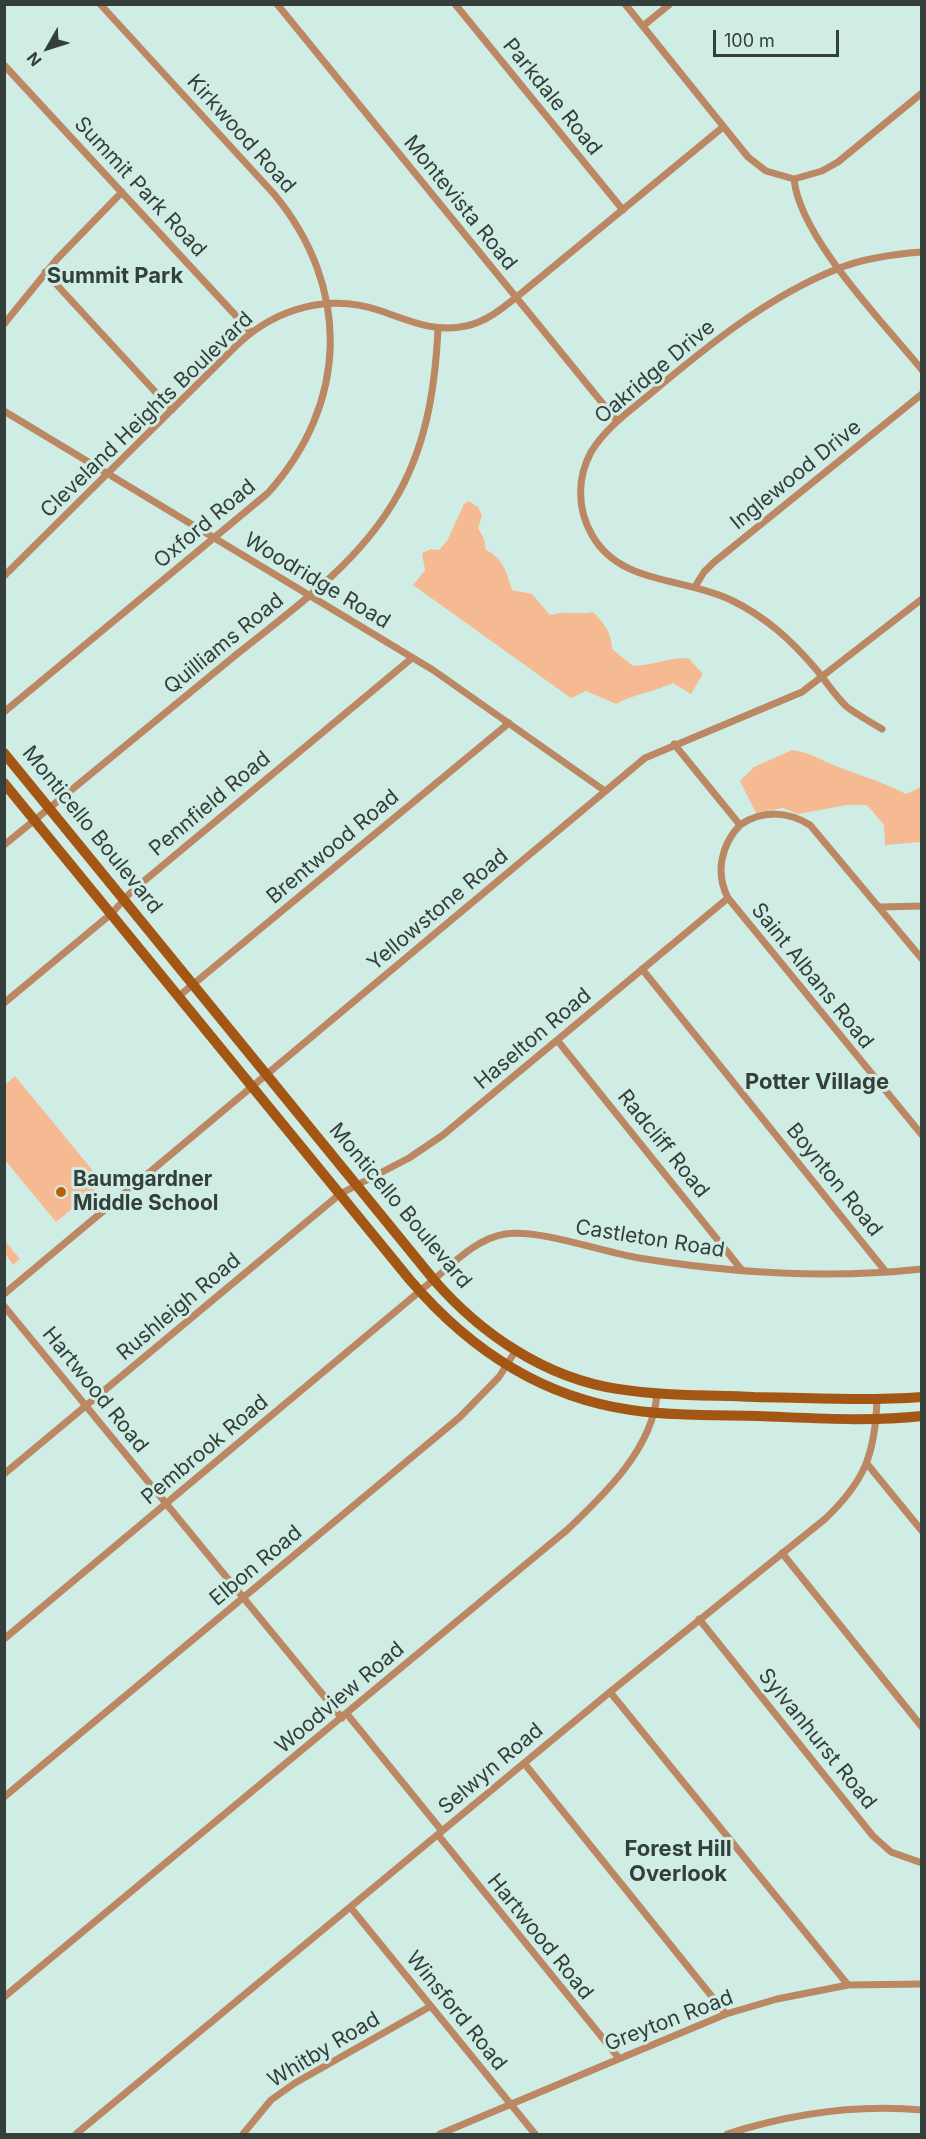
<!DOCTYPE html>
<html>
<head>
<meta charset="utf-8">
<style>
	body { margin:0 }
	#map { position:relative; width:926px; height:2139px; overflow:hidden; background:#cfede5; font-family:Inter,sans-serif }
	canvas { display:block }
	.frame { position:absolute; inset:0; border:6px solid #343f3c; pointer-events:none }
	.north { position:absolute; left:18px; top:18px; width:60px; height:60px; -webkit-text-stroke:4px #cfede5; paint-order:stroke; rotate:231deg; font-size:16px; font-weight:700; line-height:24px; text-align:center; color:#343f3c }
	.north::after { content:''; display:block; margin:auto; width:21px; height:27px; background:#343f3c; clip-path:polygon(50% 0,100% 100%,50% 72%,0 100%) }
	.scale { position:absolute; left:713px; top:30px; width:126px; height:27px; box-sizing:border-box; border:3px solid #343f3c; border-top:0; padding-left:8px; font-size:18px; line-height:21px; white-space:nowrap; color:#343f3c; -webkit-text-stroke:4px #cfede5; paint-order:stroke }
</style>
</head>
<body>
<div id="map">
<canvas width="926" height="2139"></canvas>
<div class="frame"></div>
<div class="north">N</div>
<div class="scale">100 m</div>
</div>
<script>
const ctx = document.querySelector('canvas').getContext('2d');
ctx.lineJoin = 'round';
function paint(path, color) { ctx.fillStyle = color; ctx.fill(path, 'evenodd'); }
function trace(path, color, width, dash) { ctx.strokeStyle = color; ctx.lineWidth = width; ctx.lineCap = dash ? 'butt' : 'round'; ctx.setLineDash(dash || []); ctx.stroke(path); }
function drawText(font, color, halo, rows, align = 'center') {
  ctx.font = font + ' Inter,sans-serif'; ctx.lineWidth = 6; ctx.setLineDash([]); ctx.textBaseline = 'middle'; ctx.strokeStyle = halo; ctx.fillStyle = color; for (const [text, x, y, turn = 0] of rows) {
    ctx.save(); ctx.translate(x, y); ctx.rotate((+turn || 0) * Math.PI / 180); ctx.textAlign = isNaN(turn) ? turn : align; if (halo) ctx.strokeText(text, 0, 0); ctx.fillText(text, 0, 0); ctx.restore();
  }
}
const green = new Path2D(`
	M 469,501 L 478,507 L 482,516 L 478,528 L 484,539 L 486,550 C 503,558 507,573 512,590 L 532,594 L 550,615 C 565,610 577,615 593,612 C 604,623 612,633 612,649 L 633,666 C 653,665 669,658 688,658 L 703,674 L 691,694 L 673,683 C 654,692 634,694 616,704 L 586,691 L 571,698 L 413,585 L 425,570 L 422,553 L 431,549 L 439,550 L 447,541 L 464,504 Z
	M 792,750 C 808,752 817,758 831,764 C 857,775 882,781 906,794 L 921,787 L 921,842 L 885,845 L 884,825 L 867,805 L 847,805 L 798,814 L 783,808 L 756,813 L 740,781 L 754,767 Z
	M 15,1076 L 103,1183 L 56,1222 L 5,1160 L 5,1085 Z
	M 5,1241 L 20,1259 L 13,1265 L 6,1255 L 5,1263 Z`);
const street = new Path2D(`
	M 277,4 L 617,421
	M 455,4 L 623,210
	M 625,4 L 748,157 L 766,171 L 794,179 C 800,238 883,322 922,370
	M 643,26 L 670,4
	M 4,65 L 251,332
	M 794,179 L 822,171 L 838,162 L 922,93
	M 45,272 L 172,410
	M 4,324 L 57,259 L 122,192
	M 4,411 L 433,670 L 605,791
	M 4,576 L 237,345 C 276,308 329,293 381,311 C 410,321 435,333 466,326 C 489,321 506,305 524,291 L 723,127
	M 696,585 L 704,572 L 713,563 L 922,394
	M 4,712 L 268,493 C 349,403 351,287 274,194 L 100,4
	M 882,729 C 870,722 858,715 847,707 C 835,696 826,681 815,668 C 791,640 766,617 731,600 C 684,577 620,585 592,535 C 577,509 577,478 591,452 C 605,429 628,412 649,395 C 706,347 767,297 837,269 C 864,258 893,254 922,252
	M 674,744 L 740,825 C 762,810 788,811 810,825 L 922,959
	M 740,825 C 721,845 715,873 728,898 L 922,1135
	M 4,845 C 82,782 159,718 237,654 C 293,609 355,566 393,503 C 426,449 435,390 438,329
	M 880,907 L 922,906
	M 642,969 L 886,1272
	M 179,996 L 509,723
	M 4,1003 L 111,914 L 132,891 L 412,658
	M 557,1040 L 741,1269
	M 4,1294 L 645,758 L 802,692 L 922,599
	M 4,1306 L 342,1718
	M 868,1465 L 922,1531
	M 4,1474 L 340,1194 L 409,1158 L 443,1135 L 728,898
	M 782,1553 L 922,1727
	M 699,1619 L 873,1836 L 891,1852 L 922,1863
	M 4,1639 L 426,1286 C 449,1268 474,1239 505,1234 C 540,1229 602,1252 639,1258 C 731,1273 829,1279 922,1269
	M 610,1692 L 848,1985
	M 347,1714 L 442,1831
	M 524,1763 L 726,2014
	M 4,1797 L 460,1417 L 499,1377 L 516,1350
	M 438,1835 L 618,2057
	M 351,1908 L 535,2134
	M 4,1997 L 567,1530 C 605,1494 653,1448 657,1394
	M 76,2134 L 610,1692 L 825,1519 C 865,1481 875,1454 877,1400
	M 243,2134 L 271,2100 L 295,2083 L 431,2006
	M 440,2134 L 726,2014 L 777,1999 L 848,1985 L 922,1984
	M 727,2134 C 790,2114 855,2104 922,2110`);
const secondary = new Path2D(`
	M 4,753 L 434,1280 C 481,1334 545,1378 618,1389 C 662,1396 708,1395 754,1397 C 810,1398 865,1401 922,1397
	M 4,783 L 410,1280 C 469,1349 540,1397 631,1410 C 673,1416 716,1415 758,1416 C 813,1418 867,1422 922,1416`);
const markers = [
	[61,1192,6,"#bc6006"]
];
const streetNames = [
	["Parkdale Road",552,97,51],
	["Kirkwood Road",241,134,48],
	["Summit Park Road",140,187,47],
	["Montevista Road",460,203,51],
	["Oakridge Drive",655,372,-40],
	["Cleveland Heights Boulevard",147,415,-44],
	["Inglewood Drive",796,475,-39],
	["Oxford Road",205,524,-40],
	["Woodridge Road",317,581,31],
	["Quilliams Road",224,644,-39],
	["Pennfield Road",210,804,-40],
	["Monticello Boulevard",92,830,51],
	["Brentwood Road",333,847,-40],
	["Yellowstone Road",438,910,-40],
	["Saint Albans Road",812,976,51],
	["Haselton Road",533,1039,-40],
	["Radcliff Road",663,1144,51],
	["Boynton Road",834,1180,51],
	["Monticello Boulevard",400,1206,50],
	["Castleton Road",650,1239,9],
	["Rushleigh Road",179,1307,-40],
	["Hartwood Road",95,1390,51],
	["Pembrook Road",205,1450,-40],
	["Elbon Road",256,1566,-40],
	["Woodview Road",340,1698,-40],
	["Sylvanhurst Road",817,1739,51],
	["Selwyn Road",491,1769,-40],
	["Hartwood Road",540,1937,51],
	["Winsford Road",456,2011,51],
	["Greyton Road",669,2021,-21],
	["Whitby Road",324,2050,-31]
];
const poiNames = [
	["Baumgardner",73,1180],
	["Middle School",73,1204]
];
const neighbourhoodNames = [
	["Summit Park",115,276],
	["Potter Village",817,1082],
	["Forest Hill",678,1849],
	["Overlook",678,1874]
];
paint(green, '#f6ba93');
trace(street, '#bc8763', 7);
trace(secondary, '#a45715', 10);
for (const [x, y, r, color] of markers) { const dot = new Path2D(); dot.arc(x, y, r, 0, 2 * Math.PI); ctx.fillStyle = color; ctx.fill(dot); trace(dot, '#cfede5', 2); }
drawText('21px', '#343f3c', '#cfede5', streetNames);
drawText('bold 21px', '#343f3c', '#cfede5', poiNames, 'left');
drawText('bold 22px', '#343f3c', '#cfede5', neighbourhoodNames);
</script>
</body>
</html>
